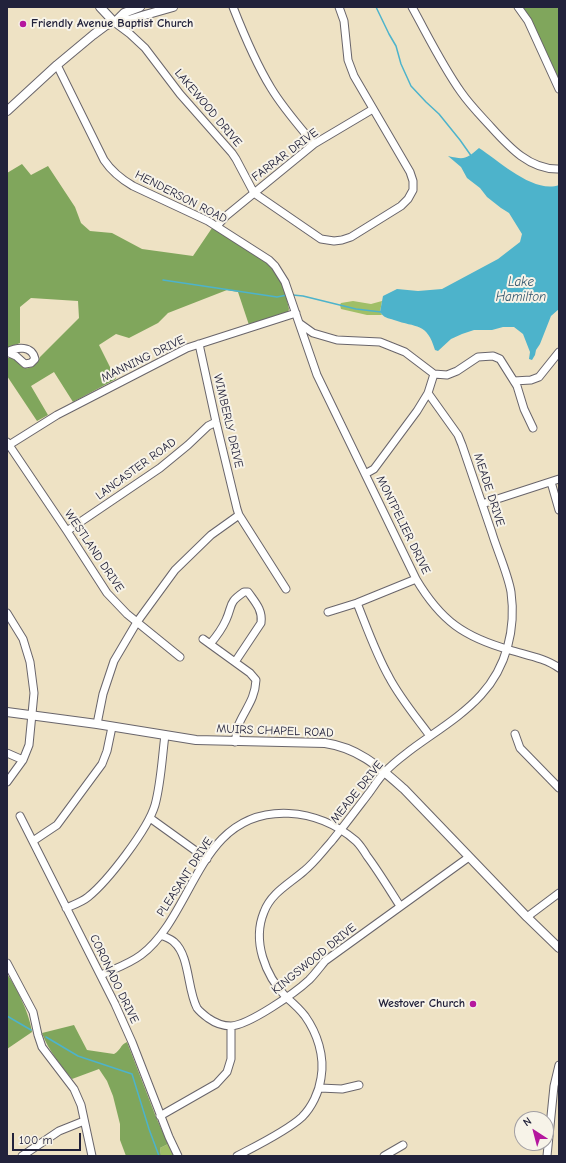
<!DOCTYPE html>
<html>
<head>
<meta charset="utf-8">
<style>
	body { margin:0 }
	#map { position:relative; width:566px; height:1163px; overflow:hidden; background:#eee2c4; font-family:"Comic Neue",sans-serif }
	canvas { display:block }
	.frame { position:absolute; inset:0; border:8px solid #22223b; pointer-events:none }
	.north { position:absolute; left:514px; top:1111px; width:40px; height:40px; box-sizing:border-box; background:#f7f3e8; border:1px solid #a29fa3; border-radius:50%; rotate:324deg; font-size:11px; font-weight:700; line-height:16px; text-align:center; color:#22223b }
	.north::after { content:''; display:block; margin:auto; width:14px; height:18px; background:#b5179e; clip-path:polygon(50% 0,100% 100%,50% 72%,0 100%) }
	.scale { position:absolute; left:12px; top:1133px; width:69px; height:18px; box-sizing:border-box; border:2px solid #22223b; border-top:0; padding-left:5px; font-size:12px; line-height:14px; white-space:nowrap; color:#22223b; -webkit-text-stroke:3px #f7f3e8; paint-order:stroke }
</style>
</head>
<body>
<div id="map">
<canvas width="566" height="1163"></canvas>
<div class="frame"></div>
<div class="north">N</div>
<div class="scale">100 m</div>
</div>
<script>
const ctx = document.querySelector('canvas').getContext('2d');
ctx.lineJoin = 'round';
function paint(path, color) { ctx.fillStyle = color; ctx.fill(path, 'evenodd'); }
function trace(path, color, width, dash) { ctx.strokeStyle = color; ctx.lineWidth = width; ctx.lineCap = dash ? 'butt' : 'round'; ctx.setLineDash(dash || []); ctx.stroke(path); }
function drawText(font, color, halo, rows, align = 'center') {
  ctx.font = font + ' "Comic Neue",sans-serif'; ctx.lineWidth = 4; ctx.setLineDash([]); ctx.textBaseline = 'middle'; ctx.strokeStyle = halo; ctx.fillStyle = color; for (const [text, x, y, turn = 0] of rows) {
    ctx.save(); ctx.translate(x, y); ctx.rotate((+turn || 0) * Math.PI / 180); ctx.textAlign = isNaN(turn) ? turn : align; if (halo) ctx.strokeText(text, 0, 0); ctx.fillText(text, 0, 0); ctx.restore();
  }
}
const green = new Path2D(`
	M 353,301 L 371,304 L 382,301 L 380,312 L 382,315 L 367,315 L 341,309 L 340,305 L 341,303 Z
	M 168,1144 L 174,1156 L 161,1156 L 160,1148 Z`);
const forest = new Path2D(`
	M 520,7 L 557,7 L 559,10 L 559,86 Z
	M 22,164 L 31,175 L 48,166 L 75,207 L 81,223 L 90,231 L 112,233 L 142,249 L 193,256 L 212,228 C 236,243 271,257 283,285 C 286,292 287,301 289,309 L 288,312 L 249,325 L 238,292 L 227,290 L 168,313 L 158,323 L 129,338 L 116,334 L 99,345 L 116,379 L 73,402 L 54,372 L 31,386 L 48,415 L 37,421 L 7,376 L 7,358 C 10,358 11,357 13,359 C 16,360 18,363 20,365 C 28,373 37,365 40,357 L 79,318 L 78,301 L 31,298 L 20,307 L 20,343 L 7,348 L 7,173 Z
	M 7,974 C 17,988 30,1015 32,1032 L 7,1049 Z
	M 74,1025 L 87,1050 L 114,1054 C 121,1050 120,1045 127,1042 L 156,1117 L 168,1144 L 160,1148 L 161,1156 L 126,1156 L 120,1140 L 120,1124 L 113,1096 L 107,1081 L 99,1069 L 72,1079 C 60,1064 48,1050 42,1033 Z`);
const water = new Path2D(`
	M 479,148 C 499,161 534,194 559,185 L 559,309 L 551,316 L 540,344 L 536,350 L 535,355 L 532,360 L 529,359 L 530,352 L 523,334 L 514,327 L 503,327 L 492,330 L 474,330 L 462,334 L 451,339 L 438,351 L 435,350 C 427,322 416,328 394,320 C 388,318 384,318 380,312 L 383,296 L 397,289 L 418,291 L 442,289 L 498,259 L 520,242 L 522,234 L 509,213 L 501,208 L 487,197 L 480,188 L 467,178 L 461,167 L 448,156 C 465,160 466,159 479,148 Z`);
const stream = new Path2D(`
	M 376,7 L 389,34 L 396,46 L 401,64 L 411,86 L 426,102 L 439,114 L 460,140 L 472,157
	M 163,280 L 277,297 L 287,295
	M 293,295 L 303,296 L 356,309 L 381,312
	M 7,1016 L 31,1030
	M 46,1037 L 78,1056 L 132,1074 L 149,1129 L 159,1156`);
const minor = new Path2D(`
	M 233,7 C 244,35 255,62 271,88 C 283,108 299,126 314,144
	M 412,7 C 428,36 442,65 461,92 C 470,105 481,116 491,127 C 509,147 530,170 559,169
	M 518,7 L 528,21 L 559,89
	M 114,22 L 130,34 L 145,48 L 180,94 L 232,153 L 236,159 L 254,193 L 321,239 L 334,241 L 342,240 L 351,237 L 401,206 L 408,199 L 413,190 L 413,181 L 410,172 L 354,76 L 348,60 L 344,21 L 339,7
	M 57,65 L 104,160 C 112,172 121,179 133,186 L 208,221 L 269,260 L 275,266 L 285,282 L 299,323 L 313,333 L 337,340 L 380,342 L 405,352 L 434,374 L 447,375 L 457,371 L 478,357 L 493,356 L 500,359 L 517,386 L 524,409 L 533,428
	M 217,226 L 226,216 L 314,144 L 373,109
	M 299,323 L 317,375 L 416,579 C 441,621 464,637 510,650 C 526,655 545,658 559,668
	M 199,344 L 216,422 L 237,509 L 239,515 L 286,589
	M 7,352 C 17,347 32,345 35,359 L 31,363 L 25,364 L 16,356 L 7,352
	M 514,381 L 531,380 L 539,377 L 559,352
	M 7,442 L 67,531 L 107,593 L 127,614 L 180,657
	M 9,445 L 57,415 L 187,348 L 296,313
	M 365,474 L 374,469 L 417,411 L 428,393 L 434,374
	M 551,482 L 559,510
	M 482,504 L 559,479
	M 67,531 L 160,468 L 188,445 L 208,426 L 216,422
	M 357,603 C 367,628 376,654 389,677 C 400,698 416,717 430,736
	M 328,612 L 357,603 L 416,579
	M 7,613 L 23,639 L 30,662 L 34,693 L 29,745 L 23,760 L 7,782
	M 203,639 L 250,673 L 256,680 C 255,700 245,709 238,726 C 237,731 236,737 235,742
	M 210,644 C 216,637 222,629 226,620 C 233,604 228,603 244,592 L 248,592 C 255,602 263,610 261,623 L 235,662
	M 97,724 L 103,694 L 114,661 L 137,622 L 175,570 L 211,535 L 239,515
	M 515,734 L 520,748 L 559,788
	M 7,753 L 23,760
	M 20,816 L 115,1004 L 132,1042 L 169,1137 L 178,1156
	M 150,818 L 207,859
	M 33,841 L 57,825 L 102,764 L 107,751 L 112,727
	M 66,908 C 73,905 82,902 88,897 C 108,881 148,829 155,805 C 161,783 162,758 165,735
	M 527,917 L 559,893
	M 161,935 C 165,937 171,939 174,942 C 190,956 187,989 197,1008 C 200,1012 204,1015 208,1018 C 215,1023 223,1026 231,1026 C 249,1025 295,993 309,980 C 315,974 320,967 325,961 L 469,857
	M 7,963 L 33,1012 L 38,1035 L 42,1047 L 74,1089 L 81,1105 L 92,1156
	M 101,975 C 114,969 129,964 141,955 C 177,928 191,871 222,839 C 259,801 318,808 356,841 C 360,845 364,851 367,856 C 379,872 389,889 400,906
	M 320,1088 L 342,1089 L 359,1085
	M 160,1116 L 216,1084 L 227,1072 L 231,1059 L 231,1026
	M 22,1156 L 59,1131 L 84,1121
	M 237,1156 C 256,1146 287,1131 302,1117 C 312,1107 319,1092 321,1078 C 325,1056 317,1033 305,1016 C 299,1008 293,1003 286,997 C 265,975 252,941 264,912 C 271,893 289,884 304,871 C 314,863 322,852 331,842 C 344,826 356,810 369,793 C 374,786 379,778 385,772 C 393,763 403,756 412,749 C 435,732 462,716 481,695 C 507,667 516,628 511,592 C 508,574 497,550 492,533 C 482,503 472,474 462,445 L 458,435 L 428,393
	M 384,1156 L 403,1145
	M 547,1156 L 554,1086 L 559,1065`);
const major = new Path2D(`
	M 100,7 L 114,22
	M 118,19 L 124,13 L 140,7
	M 7,111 L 57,65 L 93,35 L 105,26 L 122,18 L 129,20 L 145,15 L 173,7
	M 7,712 L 97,724 L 196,740 L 325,743 C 359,748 379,767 404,789 L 527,917 L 559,948`);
const markers = [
	[23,24,4,"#b5179e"],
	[473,1004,4,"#b5179e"]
];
const poiNames = [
	["Friendly Avenue Baptist Church",31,24],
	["Westover Church",465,1004,"right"]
];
const streetNames = [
	["LAKEWOOD DRIVE",208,108,50],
	["FARRAR DRIVE",285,155,-37],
	["HENDERSON ROAD",181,197,27],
	["MANNING DRIVE",143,359,-26],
	["WIMBERLY DRIVE",228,421,77],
	["LANCASTER ROAD",136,469,-36],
	["MEADE DRIVE",489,490,72],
	["MONTPELIER DRIVE",403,525,64],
	["WESTLAND DRIVE",94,551,56],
	["MUIRS CHAPEL ROAD",275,731,2],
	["MEADE DRIVE",357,792,-51],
	["PLEASANT DRIVE",185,877,-57],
	["KINGSWOOD DRIVE",314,959,-39],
	["CORONADO DRIVE",114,979,64]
];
const waterNames = [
	["Lake",521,282],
	["Hamilton",521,297]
];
paint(green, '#a0bf67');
paint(forest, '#80a65c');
paint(water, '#4db3cb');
trace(stream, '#4db3cb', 1.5);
trace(minor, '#69656b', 9);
trace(major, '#69656b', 10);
trace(minor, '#fff', 7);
trace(major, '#fff', 8);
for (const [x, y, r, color] of markers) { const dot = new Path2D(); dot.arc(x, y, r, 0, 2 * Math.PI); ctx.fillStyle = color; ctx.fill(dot); trace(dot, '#f7f3e8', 1.5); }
drawText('bold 12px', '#22223b', '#f7f3e8', poiNames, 'left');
drawText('12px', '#22223b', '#f7f3e8', streetNames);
drawText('italic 13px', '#31556d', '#f7f3e8', waterNames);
</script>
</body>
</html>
